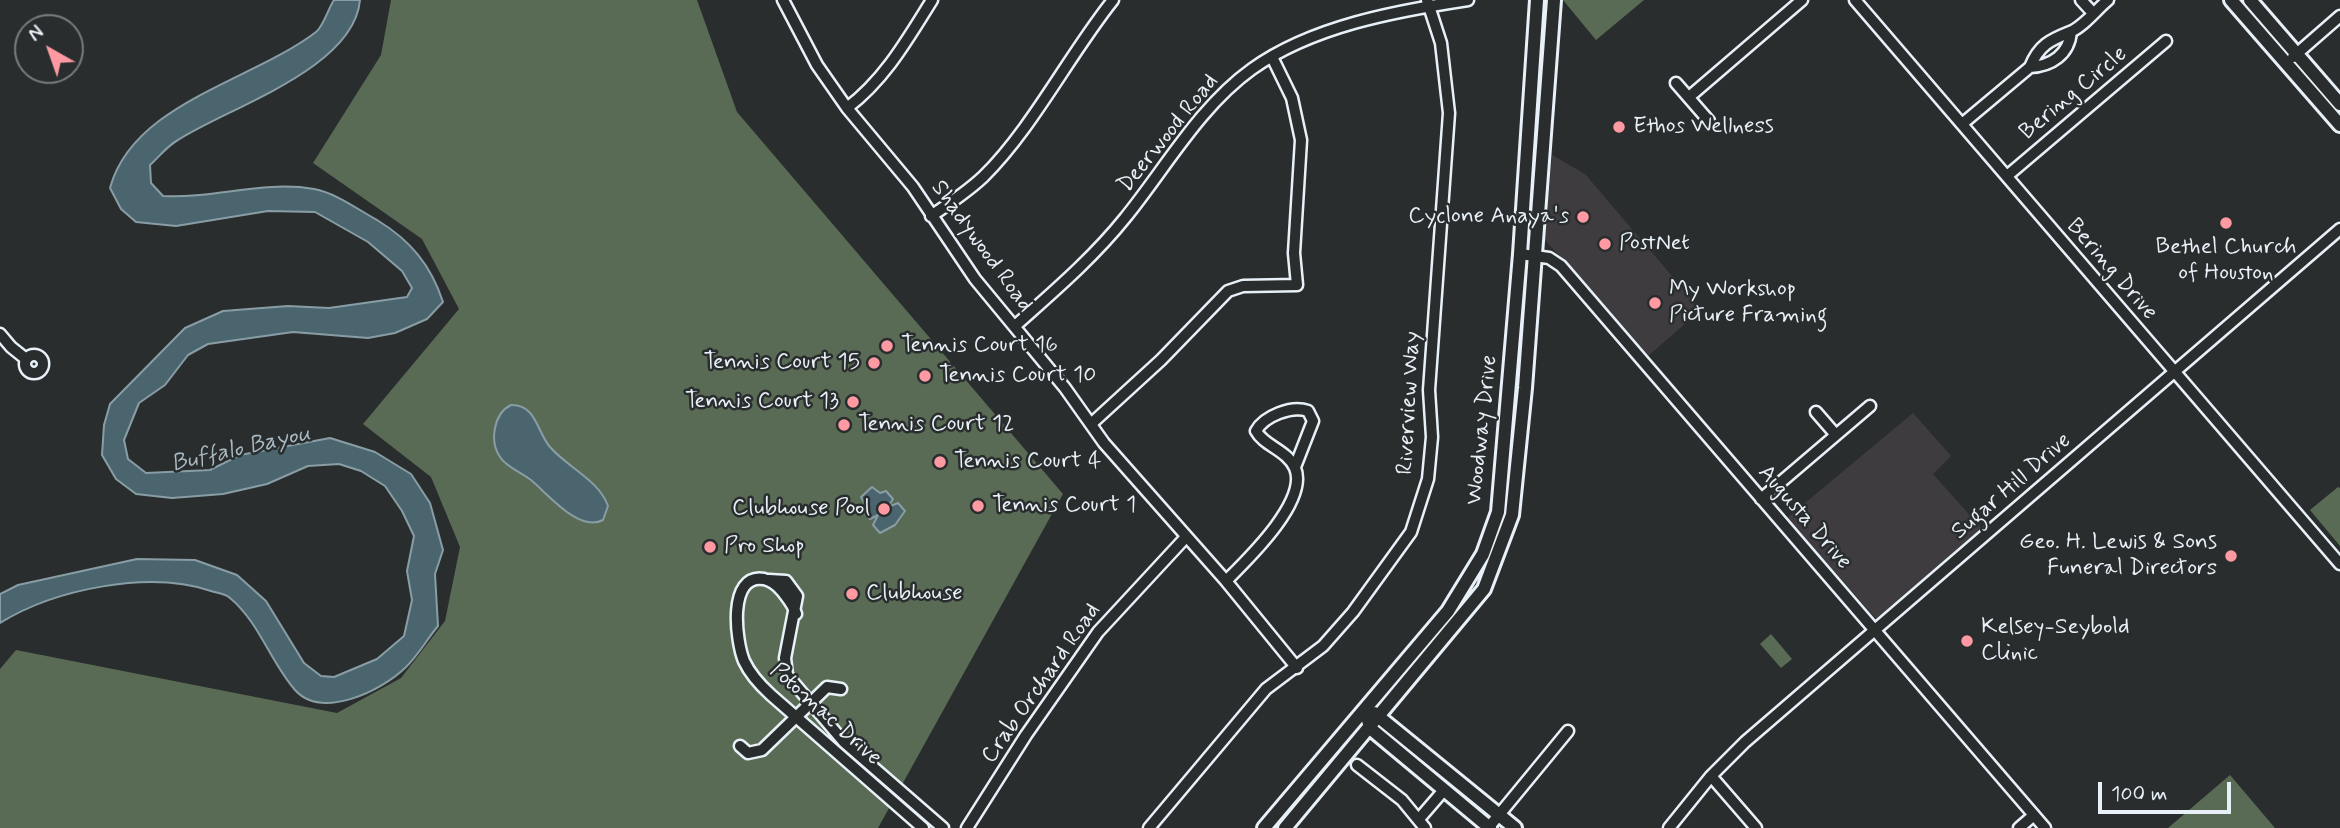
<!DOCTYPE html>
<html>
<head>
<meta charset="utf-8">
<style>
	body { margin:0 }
	#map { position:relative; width:2340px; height:828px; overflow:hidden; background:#2a2d2e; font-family:Mynerve,sans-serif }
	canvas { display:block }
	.north { position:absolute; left:14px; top:14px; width:70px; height:70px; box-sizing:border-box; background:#2a2d2e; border:2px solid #767b7f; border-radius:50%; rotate:320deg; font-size:19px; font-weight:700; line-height:28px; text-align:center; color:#e8f1f8 }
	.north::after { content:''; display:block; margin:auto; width:24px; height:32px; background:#ff9aa2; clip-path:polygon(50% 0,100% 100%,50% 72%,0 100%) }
	.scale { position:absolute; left:2098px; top:782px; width:133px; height:32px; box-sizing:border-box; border:4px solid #e8f1f8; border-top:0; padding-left:9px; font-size:21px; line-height:24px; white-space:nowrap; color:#e8f1f8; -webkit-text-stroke:5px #2a2d2e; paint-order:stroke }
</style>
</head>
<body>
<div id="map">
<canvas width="2340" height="828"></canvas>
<div class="north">N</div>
<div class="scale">100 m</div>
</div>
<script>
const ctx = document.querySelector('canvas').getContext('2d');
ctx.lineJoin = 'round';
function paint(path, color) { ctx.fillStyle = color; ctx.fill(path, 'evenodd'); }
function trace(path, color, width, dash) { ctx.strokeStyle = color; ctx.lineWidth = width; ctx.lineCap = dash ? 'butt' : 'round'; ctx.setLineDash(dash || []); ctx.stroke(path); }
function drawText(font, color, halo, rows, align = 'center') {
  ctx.font = font + ' Mynerve,sans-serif'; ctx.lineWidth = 5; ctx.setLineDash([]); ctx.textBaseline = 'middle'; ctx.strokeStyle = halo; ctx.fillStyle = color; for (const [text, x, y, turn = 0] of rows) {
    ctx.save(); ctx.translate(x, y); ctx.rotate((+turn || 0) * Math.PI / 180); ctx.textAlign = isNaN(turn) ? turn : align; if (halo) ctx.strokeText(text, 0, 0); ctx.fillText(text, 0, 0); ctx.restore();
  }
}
const built = new Path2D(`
	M 1552,155 L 1585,174 L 1701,310 L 1648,356 L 1545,240 Z
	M 1913,413 L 1951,456 L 1933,474 L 1984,531 L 1879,622 L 1787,518 Z`);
const green = new Path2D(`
	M 391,0 L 697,0 L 737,112 L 1063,494 L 878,828 L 0,828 L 0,669 L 16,650 L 337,713 L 401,678 L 445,621 L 460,547 L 431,477 L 363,424 L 459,309 L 422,239 L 313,163 L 381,55 Z
	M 1563,0 L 1644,0 L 1596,40 Z
	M 2338,487 L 2340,488 L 2340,546 L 2310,510 Z
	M 1771,634 L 1792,659 L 1781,668 L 1760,644 Z
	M 2230,775 L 2275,828 L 2168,828 Z`);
const water = new Path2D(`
	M 334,0 L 360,0 C 354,69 229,107 178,140 C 167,146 159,157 150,165 L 151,183 L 163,196 C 213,199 264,180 314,189 C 336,193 357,209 377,220 C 410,240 431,265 443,302 L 427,319 L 395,333 L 368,338 L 293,332 L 208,344 L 188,355 L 165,385 L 139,403 L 124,440 L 128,459 L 146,473 L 210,470 L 240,455 L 330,438 L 375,452 L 411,474 L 430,503 L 443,550 L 435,574 L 438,626 C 427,639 418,656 405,668 C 381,691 322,720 295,690 C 271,663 259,622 230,598 C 226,594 217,593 211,591 C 149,570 55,589 0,623 L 0,594 L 18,585 L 137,559 L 195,560 L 237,575 L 266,601 L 304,663 L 321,676 L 334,677 L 377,659 L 404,636 L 412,600 L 407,571 L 414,536 L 402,511 L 385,486 L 361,471 L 339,464 L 308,466 L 267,484 L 223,494 L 172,498 L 136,494 L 116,479 L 102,455 L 104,425 L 110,404 L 185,328 L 223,311 L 288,306 L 329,308 L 407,297 L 412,288 L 402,271 L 368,242 L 315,212 L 268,211 L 176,226 L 136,222 L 121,209 L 110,188 C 133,103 252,81 316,32 C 323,27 328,9 334,0 Z
	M 511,405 C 536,404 537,432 550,447 C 567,467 599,480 608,506 L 603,520 C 579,533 547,493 531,480 C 521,472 506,467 500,457 C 489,441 494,413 511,405 Z
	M 872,487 L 880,493 L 886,491 L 893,499 L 888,507 L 898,503 L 905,511 L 895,525 L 880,533 L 873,525 L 878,515 L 870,519 L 863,512 L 866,506 L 861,497 Z`);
const minor = new Path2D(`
	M 783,0 L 817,65 L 847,108 L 913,187 L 975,279 L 1065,388 L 1104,443 L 1226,581 L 1297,668
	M 1855,0 L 2340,564
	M 2081,0 L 2093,13
	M 2071,32 C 2069,54 2052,66 2030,67 C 2039,45 2050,40 2070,32 C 2083,27 2097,9 2108,0
	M 2293,57 L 2340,16
	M 1676,83 L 1709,121
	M 1689,97 L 1802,0
	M 847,108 C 885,79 907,40 932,0
	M 1962,124 L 2030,67
	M 2007,176 L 2166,41
	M 931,216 C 949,204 967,192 983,177 C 1032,129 1069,55 1113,0
	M 1520,254 L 1549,258 L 1561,266 L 2045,828
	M 1015,326 C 1053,292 1093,258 1125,218 C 1165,169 1199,107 1252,69 C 1312,26 1396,11 1468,0
	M 0,334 L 11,347 L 26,359
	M25 364a9 9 0 1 1 18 0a9 9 0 1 1-18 0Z
	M 1816,412 L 1836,435
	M 1091,424 L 1161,360 L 1228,291 L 1243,286 L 1297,285 L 1294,253 L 1301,140 L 1292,98 L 1272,57
	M 1761,499 L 1870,406
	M 769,580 L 786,581 L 797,596 L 785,658 L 787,675 L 844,742 L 943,828
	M 1226,581 C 1247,560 1309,501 1295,468 C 1287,450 1264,446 1256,431 C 1264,416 1292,405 1308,411 L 1313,421 L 1295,467
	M 796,614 C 793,604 788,599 782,591 C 777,585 772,581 764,579 C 727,573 736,642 744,661 C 750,674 760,685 771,695 L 923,828
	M 740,746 L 748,753 L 762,750 L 827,687 L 841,689
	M 1357,765 L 1402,800 L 1425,828
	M 1711,776 L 1756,828
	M 1419,819 L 1444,790
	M 1489,827 L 1568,731
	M 967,828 L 1026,735 L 1098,632 L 1186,537
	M 1149,828 L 1266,689 L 1323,646 L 1353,612 L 1411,532 L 1428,479 L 1432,437 L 1429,390 L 1449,113 L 1441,43 L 1427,0
	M 1669,828 L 1711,776 L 1745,742 L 2340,229
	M 2019,828 L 2034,815`);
const major = new Path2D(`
	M 2231,0 L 2340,125
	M 2250,0 L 2340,104
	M 1374,713 L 1515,828
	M 1368,720 L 1370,728 L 1490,828
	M 1264,828 L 1448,611 L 1483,554 L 1498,512 L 1520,254 L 1537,0
	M 1285,828 L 1484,589 L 1512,515 L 1525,388 L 1554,0`);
const markers = [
	[1619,127,7,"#ff9aa2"],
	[1583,217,7,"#ff9aa2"],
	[2226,223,7,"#ff9aa2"],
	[1605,244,7,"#ff9aa2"],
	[1655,303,7,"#ff9aa2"],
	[887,346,7,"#ff9aa2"],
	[874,363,7,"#ff9aa2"],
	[925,376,7,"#ff9aa2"],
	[853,402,7,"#ff9aa2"],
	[844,425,7,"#ff9aa2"],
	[940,462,7,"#ff9aa2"],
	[978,506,7,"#ff9aa2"],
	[884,509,7,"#ff9aa2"],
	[710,547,7,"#ff9aa2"],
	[2231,556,7,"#ff9aa2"],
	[852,594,7,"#ff9aa2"],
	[1967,641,7,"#ff9aa2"]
];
const streetNames = [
	["Bering Circle",2074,94,-40],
	["Deerwood Road",1169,134,-51],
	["Shadywood Road",981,247,54],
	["Bering Drive",2111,270,49],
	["Riverview Way",1410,403,-87],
	["Woodway Drive",1483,430,-84],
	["Sugar Hill Drive",2012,487,-41],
	["Augusta Drive",1804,518,49],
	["Crab Orchard Road",1042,684,-55],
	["Potomac Drive",825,715,42]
];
const poiNames = [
	["Ethos Wellness",1633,127],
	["Cyclone Anaya's",1569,217,"right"],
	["PostNet",1619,244],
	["Bethel Church",2226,248,"center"],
	["of Houston",2226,274,"center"],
	["My Workshop",1669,290],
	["Picture Framing",1669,316],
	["Tennis Court 16",901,346],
	["Tennis Court 15",860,363,"right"],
	["Tennis Court 10",939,376],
	["Tennis Court 13",839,402,"right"],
	["Tennis Court 12",858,425],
	["Tennis Court 4",954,462],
	["Tennis Court 1",992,506],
	["Clubhouse Pool",870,509,"right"],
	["Geo. H. Lewis & Sons",2217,543,"right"],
	["Funeral Directors",2217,569,"right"],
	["Pro Shop",724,547],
	["Clubhouse",866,594],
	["Kelsey-Seybold",1981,628],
	["Clinic",1981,654]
];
const waterNames = [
	["Buffalo Bayou",241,450,-13]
];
paint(built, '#3f3c3f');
paint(green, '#5a6b55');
paint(water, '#4a656e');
trace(water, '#899da5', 2);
trace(minor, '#e8f1f8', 15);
trace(major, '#e8f1f8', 18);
trace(minor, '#2a2d2e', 10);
trace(major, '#2a2d2e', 12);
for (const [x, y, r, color] of markers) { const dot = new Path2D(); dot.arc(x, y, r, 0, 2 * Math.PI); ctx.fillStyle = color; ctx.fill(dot); trace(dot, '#2a2d2e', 2.5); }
drawText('23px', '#e8f1f8', '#2a2d2e', streetNames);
drawText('23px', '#e8f1f8', '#2a2d2e', poiNames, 'left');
drawText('italic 24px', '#a9b9c1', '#2a2d2e', waterNames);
</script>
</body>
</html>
